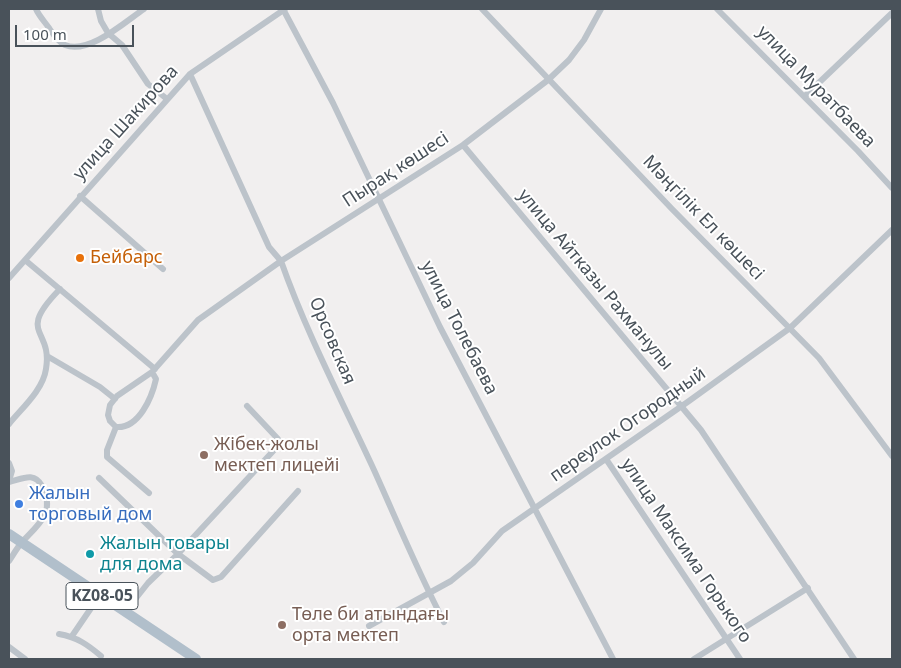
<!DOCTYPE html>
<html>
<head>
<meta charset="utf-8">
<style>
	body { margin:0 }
	#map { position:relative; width:901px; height:668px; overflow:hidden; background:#f1efef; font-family:"Noto Sans",sans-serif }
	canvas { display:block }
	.frame { position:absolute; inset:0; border:10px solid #49525a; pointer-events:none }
	.scale { position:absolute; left:15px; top:25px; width:119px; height:22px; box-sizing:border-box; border:2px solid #49525a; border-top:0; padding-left:6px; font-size:15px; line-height:18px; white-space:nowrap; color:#49525a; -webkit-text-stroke:4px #fff; paint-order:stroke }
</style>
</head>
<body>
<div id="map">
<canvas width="901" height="668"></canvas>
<div class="frame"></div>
<div class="scale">100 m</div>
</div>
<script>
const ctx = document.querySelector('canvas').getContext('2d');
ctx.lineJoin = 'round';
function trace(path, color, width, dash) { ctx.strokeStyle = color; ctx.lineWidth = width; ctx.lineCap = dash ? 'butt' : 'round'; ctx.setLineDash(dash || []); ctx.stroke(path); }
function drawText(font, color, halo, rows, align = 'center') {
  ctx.font = font + ' "Noto Sans",sans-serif'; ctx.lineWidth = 4; ctx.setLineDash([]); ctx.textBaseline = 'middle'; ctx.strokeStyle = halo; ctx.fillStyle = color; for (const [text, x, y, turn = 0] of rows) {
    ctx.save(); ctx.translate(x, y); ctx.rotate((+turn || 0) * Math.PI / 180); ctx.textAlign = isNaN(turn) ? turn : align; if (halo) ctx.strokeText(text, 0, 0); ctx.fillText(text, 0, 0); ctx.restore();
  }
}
const street = new Path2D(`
	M 36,9 C 39,16 45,22 49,28 C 53,34 58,42 65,45 C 89,55 126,21 144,9
	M 98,9 L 101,21 L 108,33 L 122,45 L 148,84 L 167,99
	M 283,9 L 333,103 L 440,327 L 613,659
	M 482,9 L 672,209 L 819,358 L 892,456
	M 717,9 L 858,151 L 892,188
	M 190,74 L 269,247 L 281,261 C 306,332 342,401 374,470 C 397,521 418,572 444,622
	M 805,96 L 892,13
	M 463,145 L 701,430 L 854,659
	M 80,196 L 163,269
	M 25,260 L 155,369
	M 9,278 L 190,74 L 285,9
	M 47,356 L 100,387 L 115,399
	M 9,424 C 22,408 43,390 46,369 C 53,327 15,335 60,289
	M 116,427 C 139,429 152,397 156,379 L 152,372
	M 606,459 L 740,659
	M 9,463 L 12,471 L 9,481
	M 99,478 L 178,554 L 213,580 L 221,577 L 298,491
	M 9,482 C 22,479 34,471 42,486 C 56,512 39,524 22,542 C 17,548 13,555 9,561
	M 149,493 L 107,457 L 107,450 L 116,427 L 110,421 L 108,415 L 110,405 L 117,396 L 152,372 L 198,320 L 281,261 L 463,145 L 548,80 L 569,60 L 584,40 L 601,9
	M 125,612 L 148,583 L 178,554 L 275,449 L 278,439 L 247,406
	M 369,626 L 451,581 L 473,563 L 502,531 L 689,401 L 790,328 L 892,230
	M 59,634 C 77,637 88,645 101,656
	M 72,636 L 100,595
	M 9,647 L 25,659
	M 694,659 L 808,588`);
const primary = new Path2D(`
	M 9,534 L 196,659`);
const markers = [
	[80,258,5,"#e8710a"],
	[204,455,5,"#8d6e63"],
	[19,504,5,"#3f7fe0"],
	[90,554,5,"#0f9aa8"],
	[282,625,5,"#8d6e63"]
];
const shields = [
	[102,596,72]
];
const shieldNames = [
	["KZ08-05",102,596]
];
const streetNames = [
	["улица Муратбаева",816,87,46],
	["улица Шакирова",126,123,-48],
	["Пырақ көшесі",396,170,-33],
	["Мәңгілік Ел көшесі",703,218,46],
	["улица Айтказы Рахманулы",595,280,50],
	["улица Толебаева",459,328,63],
	["Орсовская",332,341,67],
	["переулок Огородный",628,425,-35],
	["улица Максима Горького",686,551,56]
];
const foodNames = [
	["Бейбарс",90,258]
];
const educationNames = [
	["Жібек-жолы",214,445],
	["мектеп лицейі",214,466],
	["Төле би атындағы",292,615],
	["орта мектеп",292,636]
];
const shopNames = [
	["Жалын",29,494],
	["торговый дом",29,515]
];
const cultureNames = [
	["Жалын товары",100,544],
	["для дома",100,565]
];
trace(street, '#bcc3ca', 6);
trace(primary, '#b1bfcb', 10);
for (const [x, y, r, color] of markers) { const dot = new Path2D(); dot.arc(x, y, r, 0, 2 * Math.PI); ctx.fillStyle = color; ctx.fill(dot); trace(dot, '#fff', 2); }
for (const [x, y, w] of shields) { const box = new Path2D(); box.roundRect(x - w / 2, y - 13.5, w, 27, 4); ctx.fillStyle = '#fff'; ctx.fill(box); trace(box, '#49525a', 1); }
drawText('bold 16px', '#49525a', null, shieldNames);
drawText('18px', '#49525a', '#fff', streetNames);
drawText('18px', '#c56008', '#fff', foodNames, 'left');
drawText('18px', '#785e54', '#fff', educationNames, 'left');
drawText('18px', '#366cbe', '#fff', shopNames, 'left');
drawText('18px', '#0d838f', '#fff', cultureNames, 'left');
</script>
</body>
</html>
